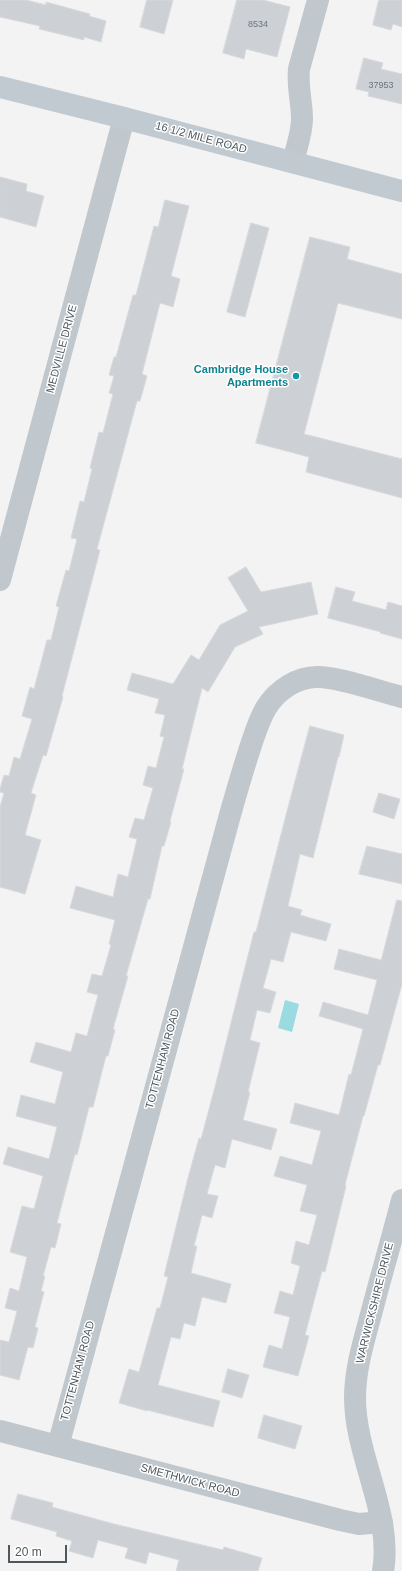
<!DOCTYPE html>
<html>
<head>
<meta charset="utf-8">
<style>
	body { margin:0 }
	#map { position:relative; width:402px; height:1571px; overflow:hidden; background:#f4f3f3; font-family:Arial,sans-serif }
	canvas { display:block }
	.scale { position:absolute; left:8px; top:1545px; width:59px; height:18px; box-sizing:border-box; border:2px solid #4c575e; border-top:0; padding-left:5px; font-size:12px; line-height:14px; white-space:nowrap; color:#4c575e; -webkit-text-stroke:3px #fff; paint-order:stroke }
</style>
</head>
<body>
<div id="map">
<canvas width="402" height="1571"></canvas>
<div class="scale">20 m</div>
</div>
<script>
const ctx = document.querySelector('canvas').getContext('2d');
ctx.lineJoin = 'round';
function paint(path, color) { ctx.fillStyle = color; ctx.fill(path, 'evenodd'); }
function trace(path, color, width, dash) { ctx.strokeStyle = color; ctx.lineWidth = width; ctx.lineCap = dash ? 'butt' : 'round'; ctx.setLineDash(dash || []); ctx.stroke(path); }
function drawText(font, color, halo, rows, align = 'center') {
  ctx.font = font + ' Arial,sans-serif'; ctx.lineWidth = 3; ctx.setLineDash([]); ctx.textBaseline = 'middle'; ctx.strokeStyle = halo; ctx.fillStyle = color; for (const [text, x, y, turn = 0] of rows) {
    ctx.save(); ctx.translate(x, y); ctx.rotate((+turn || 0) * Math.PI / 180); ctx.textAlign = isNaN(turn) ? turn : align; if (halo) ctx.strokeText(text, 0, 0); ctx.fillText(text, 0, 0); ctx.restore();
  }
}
const water = new Path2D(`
	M 285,1000 L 299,1004 L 292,1032 L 278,1028 Z`);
const building = new Path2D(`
	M 0,0 L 26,0 L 46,5 L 46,2 L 90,14 L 89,16 L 106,21 L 101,42 L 84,37 L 84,40 L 39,29 L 40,26 L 0,17 Z
	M 147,0 L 173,0 L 164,34 L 140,27 Z
	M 237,0 L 263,0 L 290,7 L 277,57 L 246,49 L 244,59 L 223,53 Z
	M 379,0 L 402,0 L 402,27 L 393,24 L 391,30 L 373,25 Z
	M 364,58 L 383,63 L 381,69 L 402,74 L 402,104 L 368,96 L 369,92 L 356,89 Z
	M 0,177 L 27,184 L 26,191 L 44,196 L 36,227 L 0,217 Z
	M 165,200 L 189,206 L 171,276 L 180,279 L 173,307 L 160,303 L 142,374 L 147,376 L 140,401 L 137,401 L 97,549 L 100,550 L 62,696 L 63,697 L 46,756 L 43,755 L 31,793 L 36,795 L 25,835 L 41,840 L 25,894 L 0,887 L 0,807 L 4,793 L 0,792 L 0,789 L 4,775 L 9,776 L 14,757 L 20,759 L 32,719 L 22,716 L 30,687 L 34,689 L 47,640 L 51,640 L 59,607 L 56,606 L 66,570 L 69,571 L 77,539 L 71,538 L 80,501 L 84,502 L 92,469 L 90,468 L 99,432 L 103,433 L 113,394 L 109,393 L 114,376 L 109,375 L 114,357 L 116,357 L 133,295 L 136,295 L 154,226 L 158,227 Z
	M 251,223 L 269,228 L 245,317 L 227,312 Z
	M 310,237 L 350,247 L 347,259 L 402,274 L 402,319 L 338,303 L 304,434 L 402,459 L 402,498 L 306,472 L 309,457 L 256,443 Z
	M 246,567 L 261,592 L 311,582 L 318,614 L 259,627 L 263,634 L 235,647 L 208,692 L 202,688 L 182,769 L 184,769 L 170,821 L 171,822 L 164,846 L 162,846 L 150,899 L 148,899 L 126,976 L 128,976 L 113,1029 L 115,1030 L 108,1056 L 106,1056 L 93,1107 L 89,1107 L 77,1155 L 75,1154 L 57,1223 L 61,1224 L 55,1248 L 51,1247 L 43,1276 L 45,1276 L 41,1291 L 44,1292 L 35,1327 L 38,1328 L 33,1348 L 28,1347 L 19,1380 L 0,1375 L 0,1340 L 9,1342 L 17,1311 L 5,1308 L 10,1288 L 19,1291 L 27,1257 L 10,1252 L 22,1206 L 34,1209 L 43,1176 L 3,1164 L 8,1147 L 49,1159 L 57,1127 L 16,1116 L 21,1095 L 55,1104 L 63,1072 L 30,1062 L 36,1042 L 71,1052 L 76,1033 L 87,1036 L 98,995 L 87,992 L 92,974 L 102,976 L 111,945 L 109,944 L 115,920 L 70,908 L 76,886 L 113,897 L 118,874 L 128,877 L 137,839 L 129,837 L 135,818 L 144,820 L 153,788 L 143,785 L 148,766 L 156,768 L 164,737 L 160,736 L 165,715 L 155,713 L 159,699 L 127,690 L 132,673 L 173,684 L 191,655 L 199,660 L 220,625 L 248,611 L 228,578 Z
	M 336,587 L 355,592 L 352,601 L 386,610 L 388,602 L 402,606 L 402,639 L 380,633 L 381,632 L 328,618 Z
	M 310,726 L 344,735 L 339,757 L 338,757 L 313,858 L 300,854 L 288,906 L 302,910 L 300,915 L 331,924 L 326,941 L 291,932 L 283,962 L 271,959 L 263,988 L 276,992 L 270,1013 L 257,1010 L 250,1040 L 260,1043 L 248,1092 L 250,1092 L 243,1120 L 277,1129 L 271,1150 L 232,1139 L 225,1168 L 215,1165 L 207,1194 L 218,1196 L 212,1218 L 202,1215 L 194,1246 L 197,1246 L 191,1273 L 231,1284 L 226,1303 L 202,1297 L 195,1326 L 184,1323 L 180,1339 L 171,1337 L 158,1385 L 220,1401 L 213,1427 L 147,1410 L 147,1411 L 119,1403 L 129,1369 L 139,1372 L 157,1308 L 160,1308 L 168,1277 L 164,1276 L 188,1178 L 199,1138 L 201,1139 L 216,1083 L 241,983 L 254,932 L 256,932 L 286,815 Z
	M 379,793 L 400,799 L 394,819 L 373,812 Z
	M 367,846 L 402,854 L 402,884 L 359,874 Z
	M 397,900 L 402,901 L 402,984 L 380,1065 L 378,1065 L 364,1116 L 363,1116 L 345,1185 L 346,1186 L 325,1272 L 322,1271 L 305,1335 L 309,1336 L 298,1376 L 263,1367 L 269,1345 L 282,1349 L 290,1317 L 274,1313 L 280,1291 L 293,1295 L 300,1266 L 291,1263 L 296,1241 L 309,1245 L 317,1215 L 300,1211 L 307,1185 L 274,1176 L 280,1156 L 312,1165 L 321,1131 L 290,1123 L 295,1103 L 339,1115 L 349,1074 L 351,1075 L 363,1029 L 319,1016 L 323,1002 L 368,1015 L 377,980 L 334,969 L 339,949 L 381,960 Z
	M 228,1369 L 249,1375 L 242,1398 L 222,1392 Z
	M 264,1415 L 302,1426 L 295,1449 L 258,1438 Z
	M 18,1494 L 53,1503 L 52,1507 L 114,1524 L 223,1550 L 224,1547 L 262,1558 L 258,1571 L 176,1571 L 179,1560 L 149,1552 L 146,1564 L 125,1558 L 128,1548 L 98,1540 L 93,1558 L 69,1551 L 72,1541 L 56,1536 L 57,1532 L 11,1519 Z`);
const street = new Path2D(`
	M 293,162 C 296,149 302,133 302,119 C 302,102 297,86 299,69 L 318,0
	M 0,580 L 124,118
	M 0,1431 L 340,1520 L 359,1524 L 382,1522
	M 58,1446 L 230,815 C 237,790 244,766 252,742 C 256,730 260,718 266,708 C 277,690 298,676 319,677 C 343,678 378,691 402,697
	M 383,1571 C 393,1515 355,1456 355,1398 C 355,1366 366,1334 374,1303 C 383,1269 393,1235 402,1200`);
const secondary = new Path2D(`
	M 0,87 L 124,118 L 402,191`);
const markers = [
	[296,376,4,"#0f9aa8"]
];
const numberNames = [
	["8534",258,25],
	["37953",381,86]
];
const streetNames = [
	["16 1/2 MILE ROAD",201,138,15],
	["MEDVILLE DRIVE",62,349,-75],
	["TOTTENHAM ROAD",163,1059,-75],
	["WARWICKSHIRE DRIVE",375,1303,-76],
	["TOTTENHAM ROAD",78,1371,-75],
	["SMETHWICK ROAD",190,1481,15]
];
const cultureNames = [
	["Cambridge House",288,370],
	["Apartments",288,383]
];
paint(water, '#9adbe2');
paint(building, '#cdd0d4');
trace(building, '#d7d9dd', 1);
trace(street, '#c0c8cd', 22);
trace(secondary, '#c1cad1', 22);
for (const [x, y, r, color] of markers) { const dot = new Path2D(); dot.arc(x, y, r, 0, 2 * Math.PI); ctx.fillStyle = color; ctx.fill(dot); trace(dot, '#fff', 1.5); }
drawText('9px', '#6c757c', null, numberNames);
drawText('11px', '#4c575e', '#fff', streetNames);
drawText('bold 11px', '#0d838f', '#fff', cultureNames, 'right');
</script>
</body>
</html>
